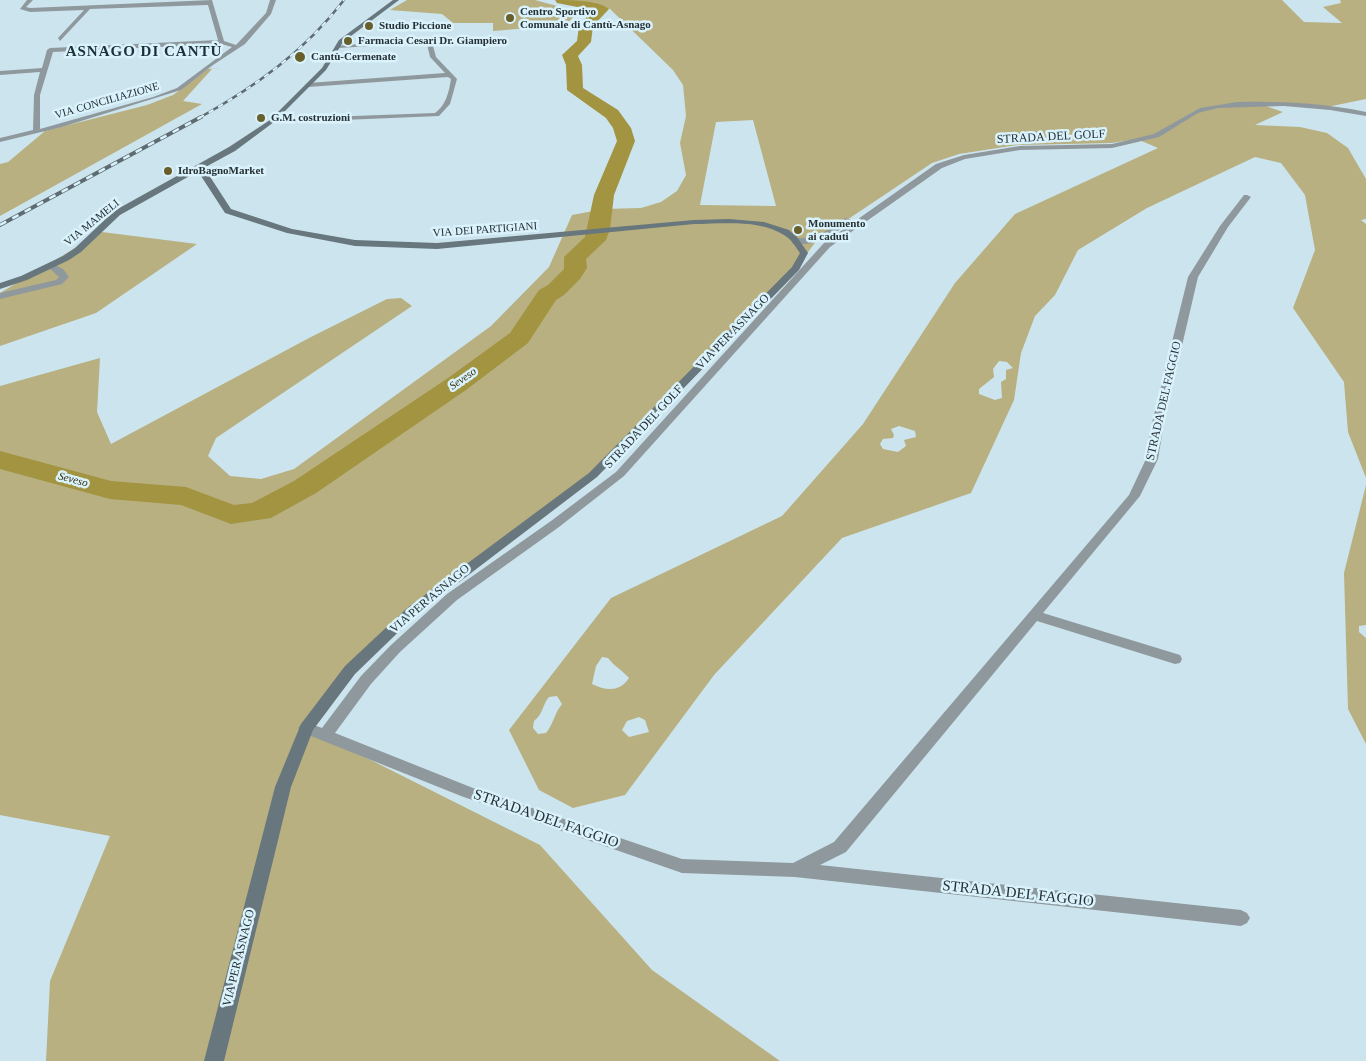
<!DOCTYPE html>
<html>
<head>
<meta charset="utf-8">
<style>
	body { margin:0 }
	canvas { display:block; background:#cce4ee }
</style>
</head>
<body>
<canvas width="1366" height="1061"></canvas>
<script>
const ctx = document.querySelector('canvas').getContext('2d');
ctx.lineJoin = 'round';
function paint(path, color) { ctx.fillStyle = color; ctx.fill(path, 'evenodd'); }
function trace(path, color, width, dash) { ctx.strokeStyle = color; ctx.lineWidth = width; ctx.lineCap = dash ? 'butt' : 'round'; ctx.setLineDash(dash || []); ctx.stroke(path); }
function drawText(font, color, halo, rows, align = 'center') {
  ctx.font = font + ' Georgia,serif'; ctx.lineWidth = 5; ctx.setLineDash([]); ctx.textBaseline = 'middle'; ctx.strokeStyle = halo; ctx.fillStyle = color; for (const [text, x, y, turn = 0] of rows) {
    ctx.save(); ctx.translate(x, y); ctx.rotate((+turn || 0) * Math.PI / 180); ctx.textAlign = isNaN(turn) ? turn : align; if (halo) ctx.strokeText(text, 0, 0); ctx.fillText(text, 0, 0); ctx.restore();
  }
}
const green = new Path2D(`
	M 407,0 L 535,0 L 579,12 L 565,25 L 493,31 L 493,23 L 453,23 L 442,14 L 390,10 Z
	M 563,0 L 1282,0 L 1304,22 L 1342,23 L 1323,7 L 1341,3 L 1340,0 L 1366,0 L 1366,99 L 1327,107 L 1263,105 L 1283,112 L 1255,125 L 1300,127 L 1327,133 L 1348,148 L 1366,179 L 1366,219 L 1361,220 L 1366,224 L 1366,478 L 1348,432 L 1344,382 L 1293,308 L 1315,250 L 1305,195 L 1281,163 L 1255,157 L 1147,208 L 1078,250 L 1055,295 L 1035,316 L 1021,353 L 1014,400 L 971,493 L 842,538 L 714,675 L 625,795 L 573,808 L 539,790 L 509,730 L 611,598 L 782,516 L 863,424 L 955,283 L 1015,214 L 1158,148 L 1137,139 L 1112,143 L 1017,145 L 959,154 L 932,163 L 817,240 L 796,268 L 593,475 L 411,612 L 350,670 L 307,728 L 540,845 L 652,970 L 780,1061 L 46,1061 L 50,981 L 110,836 L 0,815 L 0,386 L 100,358 L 97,412 L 111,444 L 309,338 L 387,299 L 401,298 L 412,306 L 216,438 L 208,456 L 230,476 L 261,479 L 294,469 L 491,326 L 549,267 L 572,215 L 604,209 L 641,208 L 661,202 L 677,191 L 686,175 L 680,143 L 686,116 L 683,85 L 673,70 L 610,9 ZM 753,120 L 776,206 L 700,205 L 716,122 ZM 999,361 L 1007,362 L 1013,368 L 1006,370 L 1006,379 L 1001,382 L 1002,398 L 995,400 L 979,394 L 979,389 L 994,377 L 993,369 ZM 899,426 L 915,431 L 916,437 L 904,440 L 906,446 L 898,452 L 883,449 L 880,444 L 883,439 L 893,438 L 894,435 L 891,429 ZM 602,657 L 608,658 C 614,666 622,670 629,678 C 620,692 606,691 592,684 L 596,666 ZM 557,696 L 562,704 C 554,714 554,723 546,733 L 538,734 L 533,728 L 534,721 C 544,713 542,705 549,697 ZM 639,717 L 645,720 L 649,732 L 629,737 L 622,730 L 627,721 Z
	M 223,68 L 212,69 L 183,101 L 202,104 L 0,216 L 0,164 L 8,162 L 45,131 L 147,105 L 173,95 L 208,69 Z
	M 102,232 L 197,244 L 96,313 L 0,346 L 0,293 Z
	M 1366,485 L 1366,625 L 1359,626 L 1359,632 L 1366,638 L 1366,744 L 1348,709 L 1344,573 Z`);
const river = new Path2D(`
	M 555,0 C 571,0 598,0 609,9 L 593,26 L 591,42 L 578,56 L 582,65 L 583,88 L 618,110 L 631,128 L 635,141 L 614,195 L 610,229 L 606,240 L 586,259 L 587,268 L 580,279 L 564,295 L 556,300 L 528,343 L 466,390 L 316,493 L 271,518 L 231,524 L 181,505 L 110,499 L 0,469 L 0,451 L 111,481 L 186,487 L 234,505 L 252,503 L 294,481 L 448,378 L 510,333 L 539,290 L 548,285 L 564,269 L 564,257 L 585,237 L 594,195 L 617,141 L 613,128 L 606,118 L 567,90 L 566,65 L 562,55 L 577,41 L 579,26 L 593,10 L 557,3 Z`);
const street = new Path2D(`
	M 27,0 L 33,0 L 26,7 L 30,8 L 212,0 L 224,41 L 236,45 L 266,13 L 270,0 L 276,0 L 271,14 L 245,44 L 213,65 L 181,90 L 62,127 L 0,142 L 0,138 L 33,130 L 34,95 L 40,72 L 0,75 L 0,71 L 42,68 L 47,50 L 50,48 L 218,40 L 208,5 L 90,9 L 60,41 L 58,38 L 84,10 L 30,12 L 20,9 ZM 221,44 L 232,47 L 177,88 L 153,97 L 40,129 L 40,95 L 53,52 Z
	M 424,39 L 432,42 L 436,57 L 457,79 L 450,104 L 439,116 L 272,123 L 269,121 L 272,119 L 435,113 C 446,105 449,92 451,79 L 448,77 L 308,87 L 305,85 L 308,83 L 445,73 L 430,57 L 427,44 L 424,43 L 338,48 L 335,46 Z
	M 1237,102 C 1281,101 1324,103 1366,112 L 1366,116 L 1330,110 L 1284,106 L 1218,108 L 1198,113 L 1159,137 L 1112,148 L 1020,150 L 965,159 L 942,168 L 830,247 L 624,476 L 559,527 L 457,600 L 400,652 L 371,684 L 335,733 L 473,788 L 682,859 L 793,863 L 834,842 L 1129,495 L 1146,459 L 1152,423 L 1188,277 L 1220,226 L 1244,195 L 1247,195 L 1251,197 L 1228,227 L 1198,277 L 1164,423 L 1158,459 L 1140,496 L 1043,613 L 1180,655 L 1182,659 L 1180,663 L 1175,664 L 1037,621 L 846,852 L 820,865 L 1241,910 L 1247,913 L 1250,918 L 1247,923 L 1241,926 L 795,877 L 682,873 L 461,796 L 301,732 L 298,728 L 301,724 L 306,722 L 322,728 L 361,676 L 390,646 L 447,594 L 551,521 L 616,472 L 824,243 L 936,164 L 964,155 L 1020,146 L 1112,144 L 1154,134 L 1200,108 Z
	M 845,218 L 852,220 C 840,231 808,252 793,241 L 797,238 L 815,238 Z
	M 51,263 L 63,269 L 69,277 L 62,284 L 0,299 L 0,293 L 56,280 L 59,277 L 47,266 Z`);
const secondary = new Path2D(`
	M 393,0 L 399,0 L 343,42 L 326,70 L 274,122 L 235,151 L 200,170 L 207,172 L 231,209 L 292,229 L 355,240 L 437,243 L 694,220 L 729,219 L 764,222 L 789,230 L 797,237 L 808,253 L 799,270 L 597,477 L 416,615 L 355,674 L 313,730 L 291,787 L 224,1061 L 204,1061 L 275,787 L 301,724 L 345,666 L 406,609 L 589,473 L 792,267 L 800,253 C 795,246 791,239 784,235 C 759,219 722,224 694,224 L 437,249 L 355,246 L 287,233 L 225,213 L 201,176 L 195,173 L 120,215 L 81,252 L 69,260 L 27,280 L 0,289 L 0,283 L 21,276 L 63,256 L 75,248 L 114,211 L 229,147 L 270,120 L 322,68 L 339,40 Z`);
const railFar1 = new Path2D(`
	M 199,118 C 255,87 305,51 344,0`);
const rail = new Path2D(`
	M 0,225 L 201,117`);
const markers = [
	[510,18,5,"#685f2b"],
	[369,26,5,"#685f2b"],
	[348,41,5,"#685f2b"],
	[300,57,6,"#685f2b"],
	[261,118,5,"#685f2b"],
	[168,171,5,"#685f2b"],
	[798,230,5,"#685f2b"]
];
const farPoinames = [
	["Centro Sportivo",520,12],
	["Comunale di Cantù-Asnago",520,25],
	["Studio Piccione",379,26],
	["Farmacia Cesari Dr. Giampiero",358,41],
	["Cantù-Cermenate",311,57],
	["G.M. costruzioni",271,118],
	["IdroBagnoMarket",178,171],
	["Monumento",808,224],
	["ai caduti",808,237]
];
const farStreetnames = [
	["VIA CONCILIAZIONE",107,101,-16],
	["VIA MAMELI",92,223,-39],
	["VIA DEI PARTIGIANI",485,230,-4]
];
const farWaternames = [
	["Seveso",463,379,-35],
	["Seveso",73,480,15]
];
const streetNames = [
	["STRADA DEL GOLF",1051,137,-3],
	["VIA PER ASNAGO",733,332,-46],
	["STRADA DEL FAGGIO",1164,401,-77],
	["STRADA DEL GOLF",644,427,-47],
	["VIA PER ASNAGO",430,599,-40],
	["VIA PER ASNAGO",239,958,-76]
];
const farDistrictnames = [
	["ASNAGO DI CANTÙ",144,52]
];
const nearStreetnames = [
	["STRADA DEL FAGGIO",546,819,19],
	["STRADA DEL FAGGIO",1018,894,6]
];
paint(green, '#b8b080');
paint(river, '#a29440');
paint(street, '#8f999d');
paint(secondary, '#68777d');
trace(railFar1, '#5e6c72', 2.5);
trace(rail, '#5e6c72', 4);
trace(railFar1, '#d9f2fc', 2, [5.5]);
trace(rail, '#d9f2fc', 2.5, [7]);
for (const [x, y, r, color] of markers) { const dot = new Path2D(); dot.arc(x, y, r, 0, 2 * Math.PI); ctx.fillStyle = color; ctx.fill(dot); trace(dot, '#d9f2fc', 2); }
drawText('bold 11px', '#273134', '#d9f2fc', farPoinames, 'left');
drawText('11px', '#273134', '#d9f2fc', farStreetnames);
drawText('italic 11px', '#332c06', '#d9f2fc', farWaternames);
drawText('12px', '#273134', '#d9f2fc', streetNames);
ctx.letterSpacing = '1px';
drawText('bold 15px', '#1c3038', '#d9f2fc', farDistrictnames);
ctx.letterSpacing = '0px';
drawText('15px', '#273134', '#d9f2fc', nearStreetnames);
</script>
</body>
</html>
